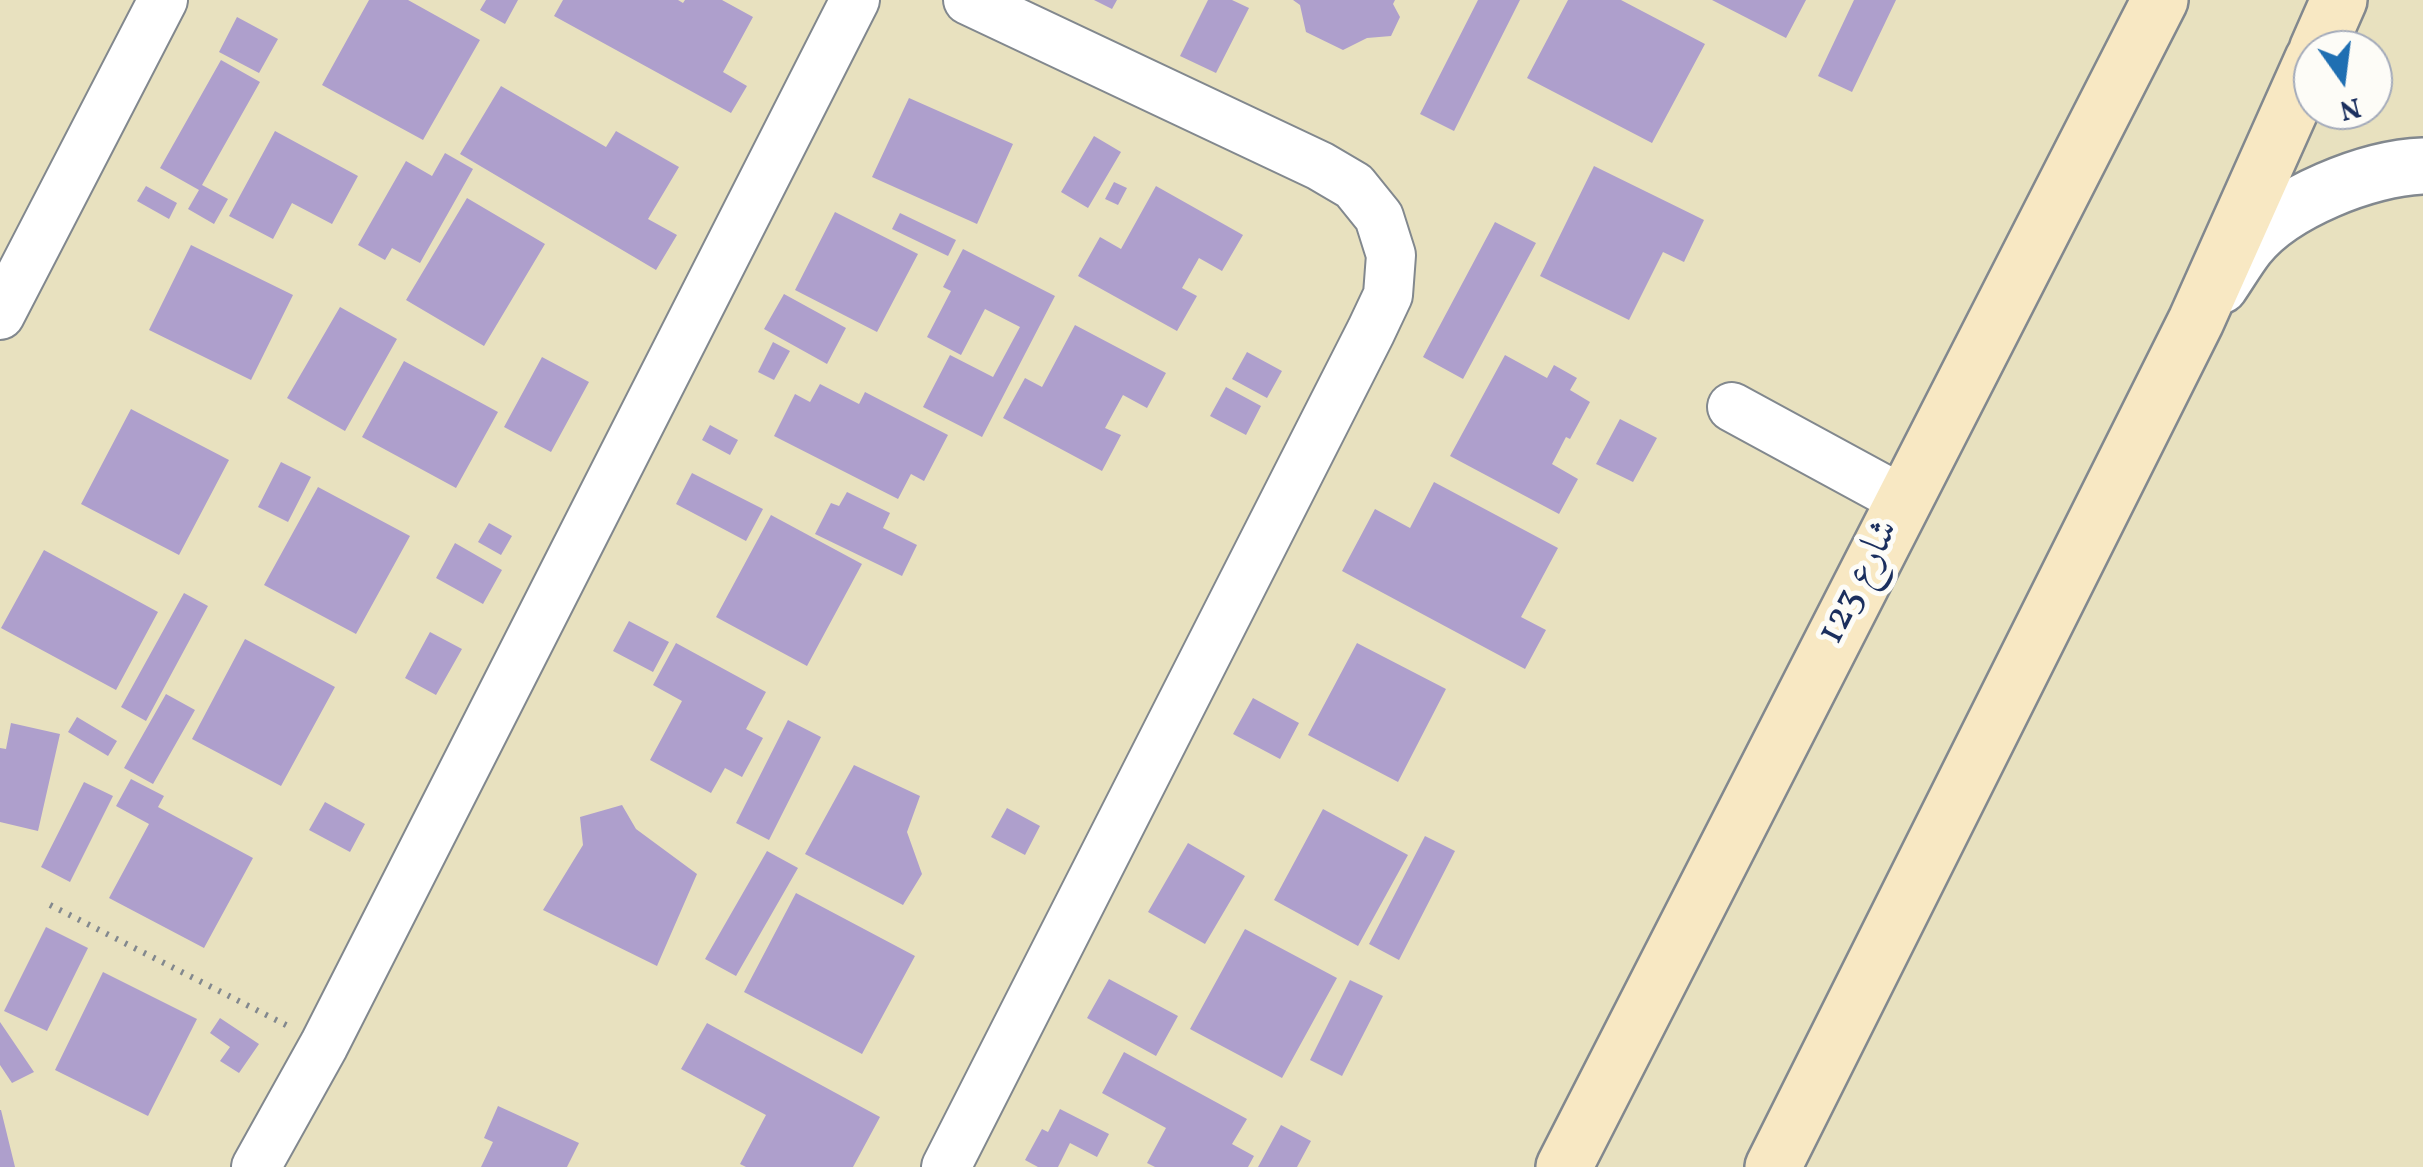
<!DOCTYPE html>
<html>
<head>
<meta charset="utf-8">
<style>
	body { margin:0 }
	#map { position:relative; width:2423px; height:1167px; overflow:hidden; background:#e8e1bf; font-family:Vollkorn,serif }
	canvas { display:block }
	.north { position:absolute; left:2293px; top:30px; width:100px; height:100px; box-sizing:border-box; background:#fdfcf7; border:2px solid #a3aaba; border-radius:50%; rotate:166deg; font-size:28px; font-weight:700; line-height:40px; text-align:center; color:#1b2f5e }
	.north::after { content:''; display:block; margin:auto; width:35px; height:45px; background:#1f6fb2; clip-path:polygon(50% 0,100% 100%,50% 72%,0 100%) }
</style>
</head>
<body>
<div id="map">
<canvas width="2423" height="1167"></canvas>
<div class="north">N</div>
</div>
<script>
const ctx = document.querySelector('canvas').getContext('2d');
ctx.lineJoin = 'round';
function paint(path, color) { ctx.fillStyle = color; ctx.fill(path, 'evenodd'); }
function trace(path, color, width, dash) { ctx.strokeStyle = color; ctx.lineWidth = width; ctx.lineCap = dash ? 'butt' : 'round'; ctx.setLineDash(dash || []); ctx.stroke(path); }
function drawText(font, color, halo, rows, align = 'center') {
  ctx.font = font + ' Vollkorn,Amiri,serif'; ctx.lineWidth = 10; ctx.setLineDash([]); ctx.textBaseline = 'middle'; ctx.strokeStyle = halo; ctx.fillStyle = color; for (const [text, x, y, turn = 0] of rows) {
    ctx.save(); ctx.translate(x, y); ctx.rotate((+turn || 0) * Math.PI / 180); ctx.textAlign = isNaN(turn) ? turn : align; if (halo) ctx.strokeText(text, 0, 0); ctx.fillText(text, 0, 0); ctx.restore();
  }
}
const building = new Path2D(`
	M 369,0 L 408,0 L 480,40 L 423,140 L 322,85 Z
	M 486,0 L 518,0 L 505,24 L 480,10 Z
	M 563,0 L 678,0 L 683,3 L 685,0 L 722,0 L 753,17 L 723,72 L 747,86 L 731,113 L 554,16 Z
	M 1094,0 L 1117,0 L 1112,9 Z
	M 1208,0 L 1232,0 L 1249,8 L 1216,73 L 1180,56 Z
	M 1293,0 L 1395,0 L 1393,4 L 1400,17 L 1391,36 L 1367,38 L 1343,50 L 1306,32 L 1300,5 Z
	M 1478,0 L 1520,0 L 1454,131 L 1420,114 Z
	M 1568,0 L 1621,0 L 1705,44 L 1652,143 L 1527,78 Z
	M 1712,0 L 1806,0 L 1786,38 Z
	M 1854,0 L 1896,0 L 1852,92 L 1818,76 Z
	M 237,17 L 278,39 L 259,73 L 219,52 Z
	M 221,60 L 260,82 L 202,185 L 228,199 L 214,224 L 188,209 L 199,190 L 160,168 Z
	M 501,86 L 606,147 L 616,131 L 679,167 L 648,219 L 677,235 L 656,270 L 460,154 Z
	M 909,98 L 1013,144 L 977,224 L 872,177 Z
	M 275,131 L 358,176 L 332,224 L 292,203 L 273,239 L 229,216 Z
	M 1094,136 L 1121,152 L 1088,208 L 1061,192 Z
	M 445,153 L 473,169 L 420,263 L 392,248 L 385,260 L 358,245 L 406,161 L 432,176 Z
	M 1594,166 L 1704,220 L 1684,262 L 1663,252 L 1629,320 L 1540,276 Z
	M 1114,182 L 1127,188 L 1118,205 L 1105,199 Z
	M 146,186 L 177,203 L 169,219 L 137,201 Z
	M 1156,186 L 1243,235 L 1222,271 L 1199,258 L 1182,288 L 1197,296 L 1177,331 L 1078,276 L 1100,237 L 1121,249 Z
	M 467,198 L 545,244 L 484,346 L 406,300 Z
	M 835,212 L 918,254 L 877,332 L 795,290 Z
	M 900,213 L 956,240 L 948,256 L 892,229 Z
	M 1495,222 L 1536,243 L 1463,379 L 1423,357 Z
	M 191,245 L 293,295 L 251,380 L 149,330 Z
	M 963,249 L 1055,296 L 982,437 L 923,407 L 950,355 L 993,377 L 1020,327 L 985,309 L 961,355 L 927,337 L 951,291 L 943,287 Z
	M 784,294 L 846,328 L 827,364 L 764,329 Z
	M 340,307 L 397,339 L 345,431 L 287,398 Z
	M 1075,325 L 1166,373 L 1147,408 L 1123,395 L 1105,428 L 1121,435 L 1102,471 L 1003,418 L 1025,378 L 1042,387 Z
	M 773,342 L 790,351 L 774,380 L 758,372 Z
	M 1247,352 L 1282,371 L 1267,398 L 1232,379 Z
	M 1505,355 L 1547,378 L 1554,365 L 1577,378 L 1570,390 L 1590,402 L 1570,439 L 1566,437 L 1552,464 L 1578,479 L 1559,514 L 1450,456 Z
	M 542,357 L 589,382 L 551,452 L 504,427 Z
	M 404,361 L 498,412 L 456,488 L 362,437 Z
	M 820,384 L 859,404 L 865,392 L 948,435 L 924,481 L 911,474 L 898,499 L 774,436 L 795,394 L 810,402 Z
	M 1226,387 L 1261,406 L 1246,435 L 1210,416 Z
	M 131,409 L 229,460 L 179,555 L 81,504 Z
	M 1620,419 L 1657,438 L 1633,482 L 1596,464 Z
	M 710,425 L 738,440 L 730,455 L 702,440 Z
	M 281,462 L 311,477 L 288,522 L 258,507 Z
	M 692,473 L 763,509 L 746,541 L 676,504 Z
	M 1434,482 L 1558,548 L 1521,617 L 1546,630 L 1525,669 L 1342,571 L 1375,509 L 1410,528 Z
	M 318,487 L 410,536 L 356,634 L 264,585 Z
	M 847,492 L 890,513 L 883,528 L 917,545 L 902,576 L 815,534 L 831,503 L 839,506 Z
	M 771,515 L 862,564 L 807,666 L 716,617 Z
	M 489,523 L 512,536 L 501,555 L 478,542 Z
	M 455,543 L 502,570 L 483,604 L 436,578 Z
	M 44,550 L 158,612 L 116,690 L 1,628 Z
	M 184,593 L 208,606 L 146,721 L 121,707 Z
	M 629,621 L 669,642 L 653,672 L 613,651 Z
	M 430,632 L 462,649 L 436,695 L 405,678 Z
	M 245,639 L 335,687 L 281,786 L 192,739 Z
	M 676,643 L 766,692 L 746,729 L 763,738 L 742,777 L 725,768 L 711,793 L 650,760 L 682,701 L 653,685 Z
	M 1357,643 L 1446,689 L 1398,782 L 1308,735 Z
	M 166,694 L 195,710 L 153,784 L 124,768 Z
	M 1253,698 L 1299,723 L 1280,759 L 1233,734 Z
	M 77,717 L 117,741 L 108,756 L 68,732 Z
	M 788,720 L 821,737 L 769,840 L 736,823 Z
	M 11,723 L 60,734 L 38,831 L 0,822 L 0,748 L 6,749 Z
	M 854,765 L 920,796 L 907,832 L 922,874 L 903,905 L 805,854 Z
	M 131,779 L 164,796 L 158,807 L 253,858 L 204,948 L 109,898 L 149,824 L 116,806 Z
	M 84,782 L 113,796 L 70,882 L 41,867 Z
	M 325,802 L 365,824 L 350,852 L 309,830 Z
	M 622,805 L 636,829 L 697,874 L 657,966 L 543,910 L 583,845 L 580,817 Z
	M 1007,808 L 1040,826 L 1025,855 L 991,837 Z
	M 1323,809 L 1408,855 L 1358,946 L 1274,900 Z
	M 1425,836 L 1455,851 L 1399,960 L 1369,944 Z
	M 1188,843 L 1245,876 L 1205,944 L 1148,912 Z
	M 767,851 L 798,868 L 736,976 L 705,959 Z
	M 796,893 L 915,956 L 862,1054 L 744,992 Z
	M 46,927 L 88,948 L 47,1031 L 4,1011 Z
	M 1245,929 L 1337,978 L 1282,1078 L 1190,1029 Z
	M 103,972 L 197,1019 L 148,1116 L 55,1070 Z
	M 1109,979 L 1178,1016 L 1156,1056 L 1087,1018 Z
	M 1350,980 L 1383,996 L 1342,1076 L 1310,1060 Z
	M 220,1018 L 259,1044 L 239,1073 L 220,1061 L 230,1047 L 210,1033 Z
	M 0,1022 L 34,1072 L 12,1083 L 0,1065 Z
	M 707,1023 L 880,1117 L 853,1167 L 746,1167 L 740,1164 L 766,1115 L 681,1069 Z
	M 1124,1052 L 1247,1119 L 1232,1144 L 1254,1156 L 1248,1167 L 1155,1167 L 1147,1163 L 1166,1128 L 1102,1093 Z
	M 498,1106 L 579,1143 L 567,1167 L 481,1167 L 493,1142 L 484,1138 Z
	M 1060,1109 L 1109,1134 L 1097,1157 L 1070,1143 L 1058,1167 L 1038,1167 L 1025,1160 L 1042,1129 L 1048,1132 Z
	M 0,1110 L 1,1110 L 15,1167 L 0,1167 Z
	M 1281,1125 L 1311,1141 L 1297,1167 L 1258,1167 Z`);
const path = new Path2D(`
	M 50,905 L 288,1026`);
const minor = new Path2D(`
	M 0,315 L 163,0
	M 1732,407 L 1903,500
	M 256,1167 L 324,1045 L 855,0
	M 946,1167 L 1371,331 L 1388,295 L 1391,255 L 1379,217 L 1354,186 L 1320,166 L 968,0`);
const tertiary = new Path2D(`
	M 2220,286 C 2229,273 2237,259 2247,246 C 2282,202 2368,168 2423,166`);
const secondary = new Path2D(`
	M 2317,50 L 2339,0
	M 1564,1167 L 2160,0
	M 1773,1167 L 2196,321 L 2313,59`);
const streetNames = [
	["شارع 123",1861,583,-63]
];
paint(building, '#ae9fcc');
trace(minor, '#82888e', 52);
trace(tertiary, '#82888e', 60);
trace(secondary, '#82888e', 60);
trace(path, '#82888e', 6, [2.5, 8]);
trace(minor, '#fff', 48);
trace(tertiary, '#fff', 55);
trace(secondary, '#f8e8c3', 55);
drawText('40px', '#1b2f5e', '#fdfcf7', streetNames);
</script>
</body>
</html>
